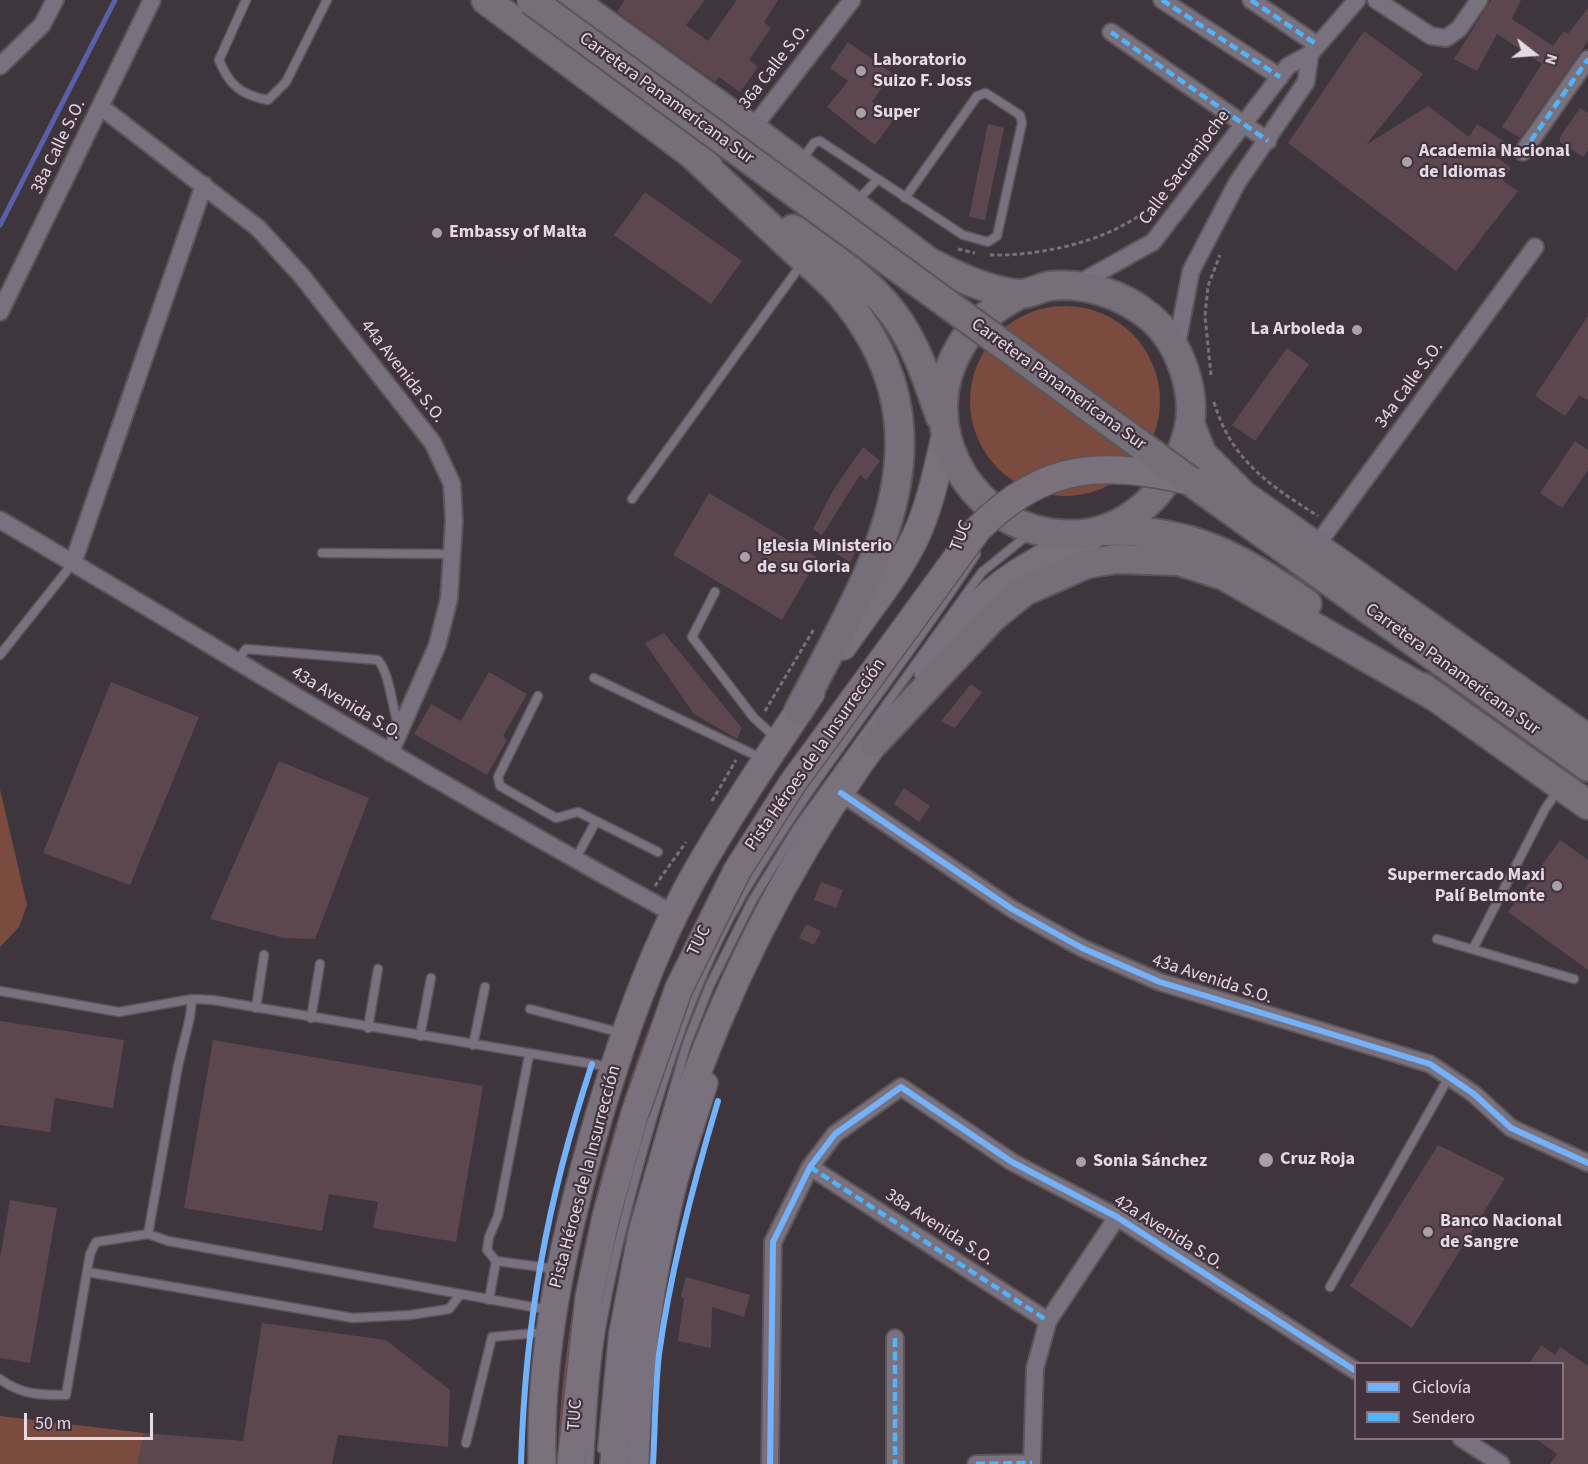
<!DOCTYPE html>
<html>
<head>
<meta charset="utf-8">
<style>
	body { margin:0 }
	#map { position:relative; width:1588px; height:1464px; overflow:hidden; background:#3e363c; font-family:"Source Sans 3",sans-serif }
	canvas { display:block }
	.legend { position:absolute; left:1354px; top:1362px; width:210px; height:78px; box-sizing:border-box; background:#42323e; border:2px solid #83757f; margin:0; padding:8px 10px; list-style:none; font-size:18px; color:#e4dae1 }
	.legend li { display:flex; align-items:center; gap:12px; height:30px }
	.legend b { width:30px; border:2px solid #83757f }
	.north { position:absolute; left:1504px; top:24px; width:60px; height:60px; -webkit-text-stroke:4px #42323e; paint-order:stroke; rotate:107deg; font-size:16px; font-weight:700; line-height:24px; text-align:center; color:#e4dae1 }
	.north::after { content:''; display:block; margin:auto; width:21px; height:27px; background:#e4dae1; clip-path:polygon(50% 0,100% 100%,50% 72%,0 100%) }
	.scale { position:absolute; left:24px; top:1413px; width:129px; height:27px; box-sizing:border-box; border:3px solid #e4dae1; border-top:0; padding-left:8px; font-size:18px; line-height:21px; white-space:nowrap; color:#e4dae1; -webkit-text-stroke:4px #42323e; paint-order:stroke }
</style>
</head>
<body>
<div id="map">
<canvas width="1588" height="1464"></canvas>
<ul class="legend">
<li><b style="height:8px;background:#73b2f8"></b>Ciclovía</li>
<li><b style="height:8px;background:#52b3f8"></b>Sendero</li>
</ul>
<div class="north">N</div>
<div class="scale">50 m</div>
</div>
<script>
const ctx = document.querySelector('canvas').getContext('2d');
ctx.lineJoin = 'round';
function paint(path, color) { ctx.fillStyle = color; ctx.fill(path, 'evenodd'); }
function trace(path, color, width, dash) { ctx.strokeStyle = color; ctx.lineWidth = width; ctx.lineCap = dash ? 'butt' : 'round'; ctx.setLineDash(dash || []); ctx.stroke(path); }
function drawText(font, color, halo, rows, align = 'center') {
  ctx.font = font + ' "Source Sans 3",sans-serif'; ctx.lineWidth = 4.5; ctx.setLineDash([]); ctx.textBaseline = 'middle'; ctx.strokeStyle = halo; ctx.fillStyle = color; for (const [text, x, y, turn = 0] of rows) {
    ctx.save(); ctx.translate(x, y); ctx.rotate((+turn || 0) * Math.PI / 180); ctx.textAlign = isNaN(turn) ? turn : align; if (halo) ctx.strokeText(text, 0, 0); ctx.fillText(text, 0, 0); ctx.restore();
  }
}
const green = new Path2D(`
	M970 401a95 95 0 1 1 190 0a95 95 0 1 1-190 0Z
	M 0,789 L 27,905 L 19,927 L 0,947 Z
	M 650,1024 L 611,1155 L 561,1464 L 557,1464 C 565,1304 595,1173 650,1024 Z
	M 0,1416 L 144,1433 L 138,1464 L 0,1464 Z`);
const stream = new Path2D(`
	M 0,225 L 115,0`);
const building = new Path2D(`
	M 625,0 L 705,0 L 686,25 L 708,41 L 737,0 L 778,0 L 764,22 L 771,28 L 749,60 L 758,67 L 740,92 L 719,77 L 715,82 L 617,12 Z
	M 1491,0 L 1521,0 L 1512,19 L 1553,46 L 1564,31 L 1568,34 L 1588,8 L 1588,41 L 1520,138 L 1502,127 L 1542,64 L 1497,34 L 1477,71 L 1454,59 Z
	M 1364,31 L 1423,74 L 1366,145 L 1428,106 L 1469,137 L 1477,124 L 1504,141 L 1495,156 L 1511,168 L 1503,181 L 1518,191 L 1456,271 L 1288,143 Z
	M 848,42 L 892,73 L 872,102 L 894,119 L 875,145 L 827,107 L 848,81 L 830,68 Z
	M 1580,108 L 1588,113 L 1588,150 L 1583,157 L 1560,142 L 1560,137 Z
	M 988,124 L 1004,128 L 985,220 L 969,217 Z
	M 645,192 L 742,261 L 711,304 L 614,235 Z
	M 1588,316 L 1588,400 L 1579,396 L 1565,416 L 1535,396 Z
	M 1287,348 L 1309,364 L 1255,441 L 1232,425 Z
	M 1575,441 L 1588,450 L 1588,470 L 1562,508 L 1540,493 Z
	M 863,447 L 880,461 L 866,480 L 860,475 L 822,535 L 813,529 L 834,489 Z
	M 709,493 L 818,558 L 782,620 L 673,555 Z
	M 843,539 L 858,548 L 850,562 L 835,553 Z
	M 664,633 L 742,728 L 737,739 L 694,714 L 645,643 Z
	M 489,672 L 527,694 L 503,736 L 507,740 L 487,775 L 414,734 L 431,704 L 461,721 Z
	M 111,682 L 199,717 L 130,885 L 43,853 Z
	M 971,684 L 982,692 L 955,728 L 941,721 Z
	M 279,761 L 369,798 L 315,939 L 284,938 L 210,919 Z
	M 904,788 L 930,806 L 919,822 L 894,804 Z
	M 1560,840 L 1588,860 L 1588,970 L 1508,912 Z
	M 821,882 L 843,890 L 836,908 L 814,900 Z
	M 806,924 L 821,931 L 814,945 L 799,938 Z
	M 0,1021 L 124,1040 L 113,1108 L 55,1098 L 50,1132 L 0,1125 Z
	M 213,1040 L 483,1086 L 456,1242 L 373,1228 L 378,1202 L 329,1194 L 322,1231 L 184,1208 Z
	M 1438,1145 L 1505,1178 L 1412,1328 L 1350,1286 Z
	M 10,1200 L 57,1208 L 30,1363 L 0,1358 L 0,1258 Z
	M 686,1277 L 750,1295 L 744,1317 L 712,1307 L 711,1348 L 678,1341 L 684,1298 L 681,1297 Z
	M 262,1323 L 386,1340 L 450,1390 L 448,1447 L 338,1435 L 332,1464 L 138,1464 L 144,1433 L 243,1441 Z
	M 1541,1345 L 1555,1355 L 1560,1347 L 1588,1366 L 1588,1464 L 1550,1464 L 1557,1454 L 1535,1438 L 1563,1438 L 1563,1364 L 1529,1364 Z`);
const path = new Path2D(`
	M 1200,150 L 1216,126
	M 958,249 L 975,253
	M 990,255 C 1038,256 1100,243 1140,215 C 1152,206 1163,194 1174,184
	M 1211,375 L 1205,316 L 1208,286 L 1220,255
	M 1214,402 C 1231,460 1269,485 1318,516
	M 765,711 L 814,629
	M 712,801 L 736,760
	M 655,886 L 686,842`);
const service = new Path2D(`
	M 246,0 L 219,60 C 229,85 241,95 268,100 L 286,82 L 327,0
	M 801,161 L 814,143 L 820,141 L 963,235 L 988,242 L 997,236 L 1022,123 L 1020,115 L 986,93 L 977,96 L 905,198
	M 856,202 L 877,180
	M 632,499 L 803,262
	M 322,553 L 452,554
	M 715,592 L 692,637 L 754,718 L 776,738
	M 0,655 L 73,563
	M 237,661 L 246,649 L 378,660 C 390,674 392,708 399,727
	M 594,678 L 763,759
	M 538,696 L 498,777 L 500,786 L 556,818 L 578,812 L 658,852
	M 575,860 L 596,821
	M 1437,939 L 1574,979
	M 1473,949 L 1545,809 L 1559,789
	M 0,991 L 119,1012 L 192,999 L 213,1000 L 611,1067
	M 256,1008 L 264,955
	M 530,1009 L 622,1033
	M 311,1018 L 320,964
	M 368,1028 L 378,969
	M 420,1036 L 431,978
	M 473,1045 L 485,987
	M 529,1055 L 498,1216 L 489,1237 L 487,1250 L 496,1261 L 556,1269
	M 148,1234 L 178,1066 L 190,1017 L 192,999
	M 87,1272 L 353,1318 L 410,1315 L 449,1309 L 460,1295
	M 1330,1287 L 1449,1077
	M 489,1300 L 496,1261
	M 0,1379 C 21,1395 41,1395 66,1395 L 90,1254 L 96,1242 L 148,1234 L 168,1241 L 549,1310
	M 466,1443 L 492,1337 L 547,1332
	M 602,1449 L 613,1334 L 633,1229 L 687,1043 L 710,985 L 752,901 L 797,828 L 982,572 L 1029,534
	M 589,1464 C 592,1414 594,1363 604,1313 C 616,1246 634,1181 653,1116 C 676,1038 703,963 744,892 C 814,774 902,669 976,554`);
const minor = new Path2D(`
	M 1162,0 L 1280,77
	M 1251,0 L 1316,44
	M 1376,0 L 1431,36 L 1446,38 L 1459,29 L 1479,0
	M 1111,32 L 1268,141
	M 0,66 L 42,25 L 55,0
	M 101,107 L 258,228 L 301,275 L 433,443 L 452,484 L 454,521 L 449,599 L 437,646 L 390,753
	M 752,129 L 852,0
	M 1523,152 L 1588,59
	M 1076,285 L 1153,242 L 1288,66 L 1310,54
	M 0,312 L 152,0
	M 1176,349 L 1191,271 L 1237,183 L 1306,82 L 1310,54 L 1357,0
	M 0,520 C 225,652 446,790 676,915
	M 1316,546 L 1535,247
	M 73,563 L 204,185
	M 841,793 L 1012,909 L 1082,948 L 1160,982 L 1430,1064 L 1474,1094 L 1511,1128 L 1588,1163
	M 810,1167 L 1048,1321
	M 895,1338 L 895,1464
	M 1461,1438 L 1501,1464
	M 770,1464 L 773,1242 L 810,1167 L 835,1134 L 901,1087 L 1012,1162 L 1117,1217 L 1356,1371
	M 976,1464 L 1032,1463
	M 1032,1464 L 1035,1368 L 1048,1321 L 1117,1217`);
const tertiary = new Path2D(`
	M 638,1464 C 640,1372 653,1281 674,1192 C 683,1155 696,1119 707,1083`);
const primary = new Path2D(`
	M 843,646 C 867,611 896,577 915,538 C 930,506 937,471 945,437
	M 928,672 C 944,650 959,624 978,605 C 1011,571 1051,553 1093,535
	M 542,1464 C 539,1346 566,1229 599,1116 C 623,1036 651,954 692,880 C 728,816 770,754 811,693
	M 571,1464 L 589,1297 L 606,1217 L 635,1113
	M 614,1464 C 626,1202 731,933 888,724`);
const trunk = new Path2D(`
	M 486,0 L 708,166
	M 572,0 L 752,129 L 929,262 C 956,276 987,291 1018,294 C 1028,295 1039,288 1049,286 C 1085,282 1122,294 1150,317 C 1180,342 1198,394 1188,432 C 1178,469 1160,498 1128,518 C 1102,534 1079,537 1050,533 C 965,520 915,422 960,347 C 974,322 996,307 1020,294
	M 694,156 C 726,186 758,216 790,246 C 806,261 825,276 840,293 C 962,437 871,571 799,710
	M 793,229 C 828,254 866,278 892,312 C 915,341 928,381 940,416
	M 1190,424 L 1202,454 L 1243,495 L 1588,739
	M 1190,481 L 1588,767
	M 1105,531 C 1188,527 1241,557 1307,604
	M 1422,687 L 1588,805
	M 875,742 L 994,616 L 1025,591 L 1086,564 L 1116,559 L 1179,561 L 1225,576 L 1438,698`);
const primaryBridge = new Path2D(`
	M 635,1113 L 679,988 L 737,871 L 792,784 L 978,529 C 1045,462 1102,461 1190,481`);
const trunkBridge = new Path2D(`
	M 531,0 L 1190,481`);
const quiet = new Path2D(`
	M 1162,0 L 1280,77
	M 1251,0 L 1316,44
	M 1111,32 L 1268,141
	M 1523,152 L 1588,59
	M 810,1167 L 1048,1321
	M 895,1338 L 895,1464
	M 976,1464 L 1032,1463`);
const cycleway = new Path2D(`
	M 841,793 L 1012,909 L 1082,948 L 1160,982 L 1430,1064 L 1474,1094 L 1511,1128 L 1588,1163
	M 521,1464 C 525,1321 547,1200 592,1064
	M 653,1464 C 655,1428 655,1390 659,1354 C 671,1268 693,1184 718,1101
	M 770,1464 L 773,1242 L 810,1167 L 835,1134 L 901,1087 L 1012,1162 L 1117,1217 L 1356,1371`);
const markers = [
	[861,71,6,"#aaa1a7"],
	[861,113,6,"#aaa1a7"],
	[1407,162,6,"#aaa1a7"],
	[437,233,6,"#aaa1a7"],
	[1357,330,6,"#aaa1a7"],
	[745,557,6,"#aaa1a7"],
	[1557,886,6,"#aaa1a7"],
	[1266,1160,8,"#aaa1a7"],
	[1081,1162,6,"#aaa1a7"],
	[1428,1232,6,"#aaa1a7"]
];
const poiNames = [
	["Laboratorio",873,61],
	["Suizo F. Joss",873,82],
	["Super",873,113],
	["Academia Nacional",1419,152],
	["de Idiomas",1419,173],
	["Embassy of Malta",449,233],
	["La Arboleda",1345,330,"right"],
	["Iglesia Ministerio",757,547],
	["de su Gloria",757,568],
	["Supermercado Maxi",1545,876,"right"],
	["Palí Belmonte",1545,897,"right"],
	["Cruz Roja",1280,1160],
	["Sonia Sánchez",1093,1162],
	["Banco Nacional",1440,1222],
	["de Sangre",1440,1243]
];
const streetNames = [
	["36a Calle S.O.",775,67,-52],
	["Carretera Panamericana Sur",666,99,36],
	["38a Calle S.O.",59,147,-64],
	["Calle Sacuanjoche",1185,168,-53],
	["44a Avenida S.O.",402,372,52],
	["Carretera Panamericana Sur",1058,385,36],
	["34a Calle S.O.",1410,385,-54],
	["TUC",962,536,-69],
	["Carretera Panamericana Sur",1452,670,36],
	["43a Avenida S.O.",346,704,31],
	["Pista Héroes de la Insurrección",816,755,-55],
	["TUC",700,941,-64],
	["43a Avenida S.O.",1212,980,18],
	["Pista Héroes de la Insurrección",586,1177,-75],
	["38a Avenida S.O.",939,1228,33],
	["42a Avenida S.O.",1168,1233,32],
	["TUC",576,1415,-86]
];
paint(green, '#7b4b40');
trace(stream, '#5a60a8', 5);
paint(building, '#5c474f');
trace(service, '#5b5459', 11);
trace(minor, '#5b5459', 20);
trace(tertiary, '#5b5459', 24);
trace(primary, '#5b5459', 30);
trace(trunk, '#5b5459', 32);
trace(path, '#78707b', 3, [4.5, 3]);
trace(service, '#7a717f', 8);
trace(minor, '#7a717f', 16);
trace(tertiary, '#7a717f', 21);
trace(primary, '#7a717d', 27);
trace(trunk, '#766e78', 28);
trace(primaryBridge, '#5b5459', 30, []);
trace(trunkBridge, '#5b5459', 32, []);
trace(primaryBridge, '#7a717d', 27);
trace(trunkBridge, '#766e78', 28);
trace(quiet, '#52b3f8', 4.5, [9, 4.5]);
trace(cycleway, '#73b2f8', 6);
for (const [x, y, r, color] of markers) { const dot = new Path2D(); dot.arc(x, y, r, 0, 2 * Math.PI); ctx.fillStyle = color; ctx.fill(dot); trace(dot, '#42323e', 2); }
drawText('bold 18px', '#e4dae1', '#42323e', poiNames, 'left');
drawText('18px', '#e4dae1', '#42323e', streetNames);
</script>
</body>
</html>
